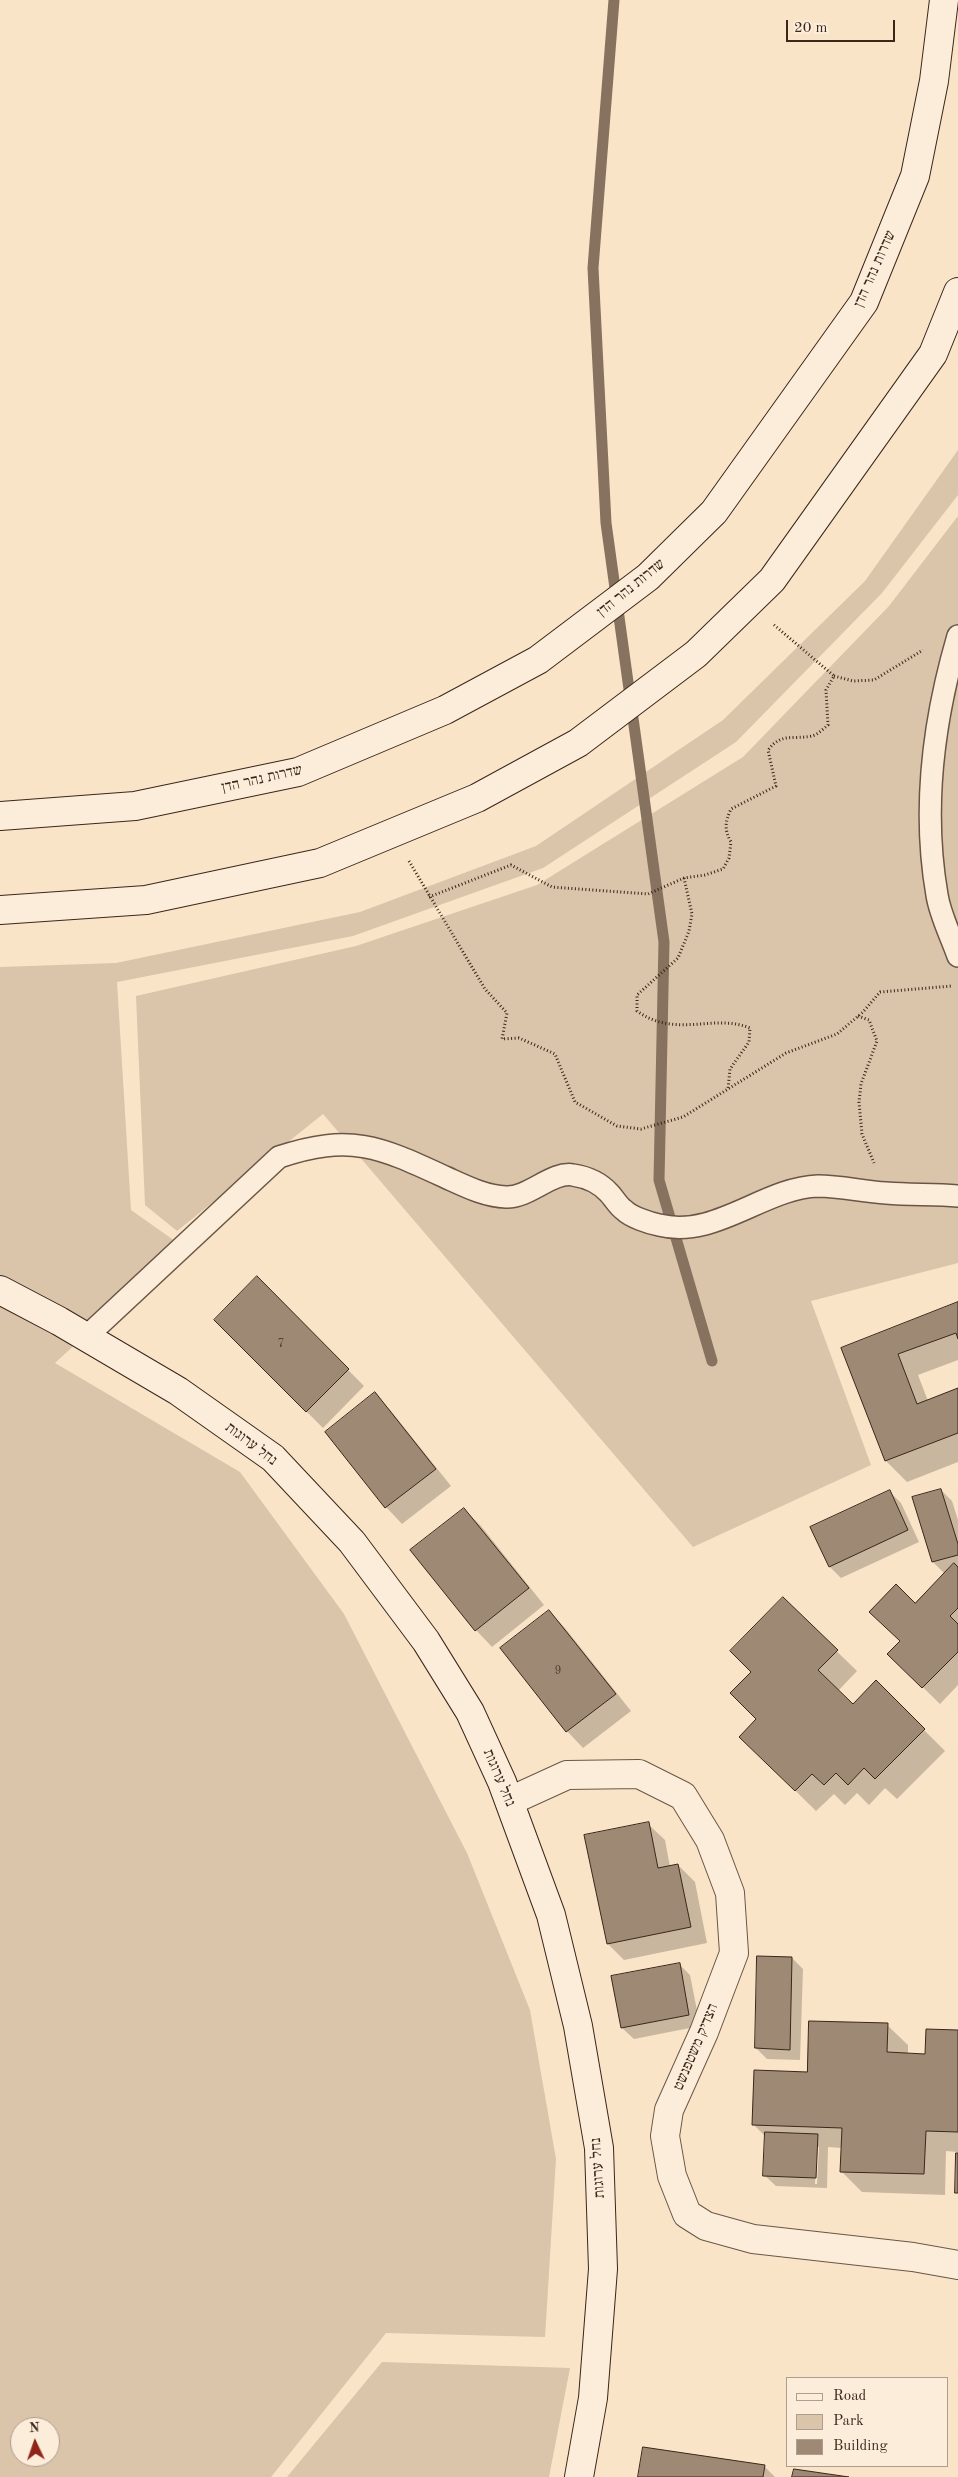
<!DOCTYPE html>
<html>
<head>
<meta charset="utf-8">
<style>
	body { margin:0 }
	#map { position:relative; width:958px; height:2477px; overflow:hidden; background:#fae4c7; font-family:"Old Standard TT",serif }
	canvas { display:block }
	.legend { position:absolute; left:786px; top:2377px; width:162px; height:90px; box-sizing:border-box; background:#fceddb; border:1px solid #af9d8e; margin:0; padding:6px 9px; list-style:none; font-size:15px; color:#3b261b }
	.legend li { display:flex; align-items:center; gap:10px; height:25px }
	.legend b { width:25px; border:1px solid #af9d8e }
	.north { position:absolute; left:10px; top:2417px; width:50px; height:50px; box-sizing:border-box; background:#fceddb; border:1px solid #af9d8e; border-radius:50%; rotate:357deg; font-size:14px; font-weight:700; line-height:20px; text-align:center; color:#3b261b }
	.north::after { content:''; display:block; margin:auto; width:18px; height:22px; background:#8f2418; clip-path:polygon(50% 0,100% 100%,50% 72%,0 100%) }
	.scale { position:absolute; left:786px; top:20px; width:109px; height:22px; box-sizing:border-box; border:2px solid #3b261b; border-top:0; padding-left:6px; font-size:15px; line-height:18px; white-space:nowrap; color:#3b261b; -webkit-text-stroke:4px #fceddb; paint-order:stroke }
</style>
</head>
<body>
<div id="map">
<canvas width="958" height="2477"></canvas>
<ul class="legend">
<li><b style="height:6px;background:#fceddb"></b>Road</li>
<li><b style="height:14px;background:#dac4aa"></b>Park</li>
<li><b style="height:14px;background:#9e8974"></b>Building</li>
</ul>
<div class="north">N</div>
<div class="scale">20 m</div>
</div>
<script>
const ctx = document.querySelector('canvas').getContext('2d');
ctx.lineJoin = 'round';
function paint(path, color) { ctx.fillStyle = color; ctx.fill(path, 'evenodd'); }
function trace(path, color, width, dash) { ctx.strokeStyle = color; ctx.lineWidth = width; ctx.lineCap = dash ? 'butt' : 'round'; ctx.setLineDash(dash || []); ctx.stroke(path); }
function drawText(font, color, halo, rows, align = 'center') {
  ctx.font = font + ' "Old Standard TT","Frank Ruhl Libre",serif'; ctx.lineWidth = 4.5; ctx.setLineDash([]); ctx.textBaseline = 'middle'; ctx.strokeStyle = halo; ctx.fillStyle = color; for (const [text, x, y, turn = 0] of rows) {
    ctx.save(); ctx.translate(x, y); ctx.rotate((+turn || 0) * Math.PI / 180); ctx.textAlign = isNaN(turn) ? turn : align; if (halo) ctx.strokeText(text, 0, 0); ctx.fillText(text, 0, 0); ctx.restore();
  }
}
const green = new Path2D(`
	M 958,450 L 958,495 L 882,593 L 736,742 L 543,868 L 353,936 L 117,982 L 131,1210 L 182,1246 L 55,1363 L 240,1472 L 344,1614 L 467,1853 L 530,2010 L 556,2159 L 545,2337 L 386,2333 L 271,2477 L 0,2477 L 0,967 L 116,963 L 360,912 L 536,846 L 723,720 L 865,581 ZM 20,2427 L 50,2427 L 50,2457 L 20,2457 Z
	M 958,516 L 958,1263 L 811,1301 L 871,1465 L 693,1547 L 323,1114 L 177,1231 L 145,1205 L 136,996 L 356,946 L 537,885 L 743,757 L 889,606 Z
	M 382,2362 L 570,2368 L 549,2477 L 287,2477 Z`);
const shadow = new Path2D(`
	M 257,1278 L 364,1386 L 323,1428 L 215,1320 Z
	M 958,1304 L 958,1360 L 918,1375 L 928,1401 L 958,1389 L 958,1462 L 907,1482 L 886,1461 L 842,1348 Z
	M 375,1394 L 391,1411 L 451,1486 L 402,1524 L 386,1507 L 326,1432 Z
	M 941,1490 L 952,1501 L 958,1520 L 958,1685 L 940,1704 L 889,1654 L 901,1642 L 915,1605 L 945,1574 L 933,1562 L 914,1498 Z
	M 890,1492 L 901,1503 L 919,1542 L 841,1578 L 830,1567 L 812,1528 Z
	M 464,1509 L 481,1526 L 544,1605 L 492,1647 L 476,1630 Z
	M 783,1599 L 857,1671 L 838,1691 L 853,1706 L 876,1682 L 945,1751 L 897,1799 L 885,1788 L 869,1805 L 857,1793 L 845,1805 L 834,1794 L 816,1811 L 741,1737 L 758,1719 L 753,1672 Z
	M 549,1611 L 565,1628 L 631,1711 L 583,1748 L 567,1731 L 502,1649 Z
	M 648,1824 L 665,1840 L 670,1867 L 678,1865 L 695,1882 L 707,1943 L 624,1960 L 608,1944 Z
	M 792,1958 L 803,1969 L 800,2060 L 767,2059 L 756,2048 Z
	M 679,1964 L 690,1975 L 700,2026 L 634,2039 L 622,2028 Z
	M 887,2025 L 908,2045 L 908,2054 L 926,2055 L 958,2031 L 958,2152 L 946,2151 L 945,2195 L 862,2192 L 841,2171 L 842,2148 L 828,2147 L 827,2188 L 776,2186 L 764,2175 L 766,2137 L 753,2124 L 808,2073 ZM 816,2147 L 819,2147 L 817,2184 L 815,2184 Z
	M 764,2466 L 775,2477 L 639,2477 Z`);
const stream = new Path2D(`
	M 614,0 L 593,268 L 606,523 L 664,942 L 659,1180 L 712,1361`);
const building = new Path2D(`
	M 257,1276 L 349,1369 L 306,1412 L 214,1320 Z
	M 958,1302 L 958,1339 L 956,1333 L 898,1354 L 917,1404 L 958,1388 L 958,1433 L 885,1461 L 841,1348 Z
	M 375,1392 L 436,1469 L 385,1508 L 325,1432 Z
	M 941,1489 L 958,1544 L 958,1555 L 932,1562 L 912,1497 Z
	M 890,1490 L 908,1530 L 829,1567 L 810,1527 Z
	M 464,1508 L 529,1588 L 475,1631 L 410,1550 Z
	M 954,1563 L 958,1567 L 958,1608 L 950,1616 L 958,1624 L 958,1652 L 922,1688 L 887,1654 L 900,1641 L 869,1612 L 896,1584 L 915,1603 Z
	M 783,1597 L 838,1650 L 818,1670 L 853,1704 L 876,1680 L 925,1729 L 875,1779 L 864,1768 L 848,1785 L 836,1773 L 824,1785 L 812,1774 L 795,1791 L 739,1737 L 756,1719 L 730,1693 L 751,1672 L 730,1651 Z
	M 549,1610 L 616,1694 L 566,1732 L 500,1648 Z
	M 649,1822 L 658,1868 L 678,1864 L 691,1927 L 607,1944 L 584,1835 Z
	M 757,1956 L 792,1957 L 790,2050 L 755,2048 Z
	M 680,1963 L 689,2015 L 621,2028 L 611,1976 Z
	M 809,2021 L 888,2023 L 887,2052 L 925,2054 L 926,2029 L 958,2030 L 958,2132 L 926,2131 L 924,2174 L 840,2172 L 842,2128 L 752,2125 L 754,2070 L 807,2072 Z
	M 765,2132 L 818,2134 L 816,2178 L 763,2176 Z
	M 956,2153 L 958,2153 L 958,2193 L 955,2193 Z
	M 643,2447 L 765,2465 L 763,2477 L 638,2477 Z
	M 794,2469 L 849,2477 L 792,2477 Z`);
const path = new Path2D(`
	M 834,676 L 853,681 L 874,680 L 923,650
	M 409,861 L 485,989 L 507,1013 L 502,1039 L 519,1038 L 555,1054 L 575,1102 L 617,1126 L 641,1129 L 683,1117 L 786,1053 L 837,1034 L 863,1012 L 880,992 L 952,986
	M 684,878 L 692,914 L 689,931 L 678,958 L 637,995 L 637,1011 C 676,1039 713,1013 750,1028 L 749,1042 L 730,1069 L 728,1089
	M 429,897 L 511,865 L 552,887 L 648,894 L 684,878 L 705,875 L 723,869 L 729,858 L 731,842 C 724,829 725,822 731,809 L 776,786 L 768,750 C 782,732 793,740 812,736 C 817,735 823,729 828,725 L 826,690 L 834,676 L 773,624
	M 858,1016 L 869,1020 L 877,1041 L 861,1084 L 859,1102 L 862,1134 L 874,1163`);
const lane = new Path2D(`
	M 958,636 C 934,718 922,809 937,895 C 940,915 951,936 958,956
	M 86,1337 L 279,1157 C 351,1133 380,1147 445,1177 C 465,1186 484,1196 506,1197 C 529,1198 552,1171 573,1175 C 586,1177 600,1183 609,1193 C 614,1198 618,1206 624,1210 C 631,1217 649,1223 659,1225 C 716,1239 763,1188 818,1186 C 841,1186 864,1192 886,1193 C 910,1195 934,1194 958,1196`);
const street = new Path2D(`
	M 510,1801 L 567,1775 L 639,1774 L 683,1796 L 710,1840 L 730,1893 L 734,1953 L 704,2032 L 669,2110 L 665,2136 L 672,2176 L 687,2214 L 706,2226 L 753,2239 L 913,2257 L 958,2265`);
const secondary = new Path2D(`
	M 0,816 L 135,806 L 298,772 L 445,710 L 538,660 L 648,577 L 714,512 L 864,302 L 915,176 L 934,81 L 944,0
	M 0,910 L 146,900 L 320,863 L 477,798 L 578,743 L 696,654 L 772,580 L 933,354 L 958,292
	M 0,1290 L 59,1321 L 178,1391 L 273,1458 L 352,1542 L 426,1641 L 470,1712 L 502,1782 L 551,1915 L 578,2026 L 599,2148 L 603,2269 L 593,2398 L 579,2477`);
const numberNames = [
	["7",281,1344],
	["9",558,1671]
];
const streetNames = [
	["שדרות נהר הדן",875,269,-66],
	["שדרות נהר הדן",631,588,-39],
	["שדרות נהר הדן",262,779,-13],
	["נחל ערוגות",251,1444,37],
	["נחל ערוגות",499,1778,67],
	["הצדיק משטפנשט",696,2047,-67],
	["נחל ערוגות",598,2168,-94]
];
paint(green, '#dac4aa');
paint(shadow, '#0003');
trace(stream, '#87715f', 11);
paint(building, '#9e8974');
trace(building, '#3b261b', 1);
trace(lane, '#6b5646', 24);
trace(street, '#6b5646', 30);
trace(secondary, '#3b261b', 30);
trace(path, '#3b261b', 3, [1, 2.5]);
trace(lane, '#fceddb', 21);
trace(street, '#fceddb', 28);
trace(secondary, '#fceddb', 28);
drawText('12px', '#543f31', null, numberNames);
drawText('15px', '#3b261b', '#fceddb', streetNames);
</script>
</body>
</html>
